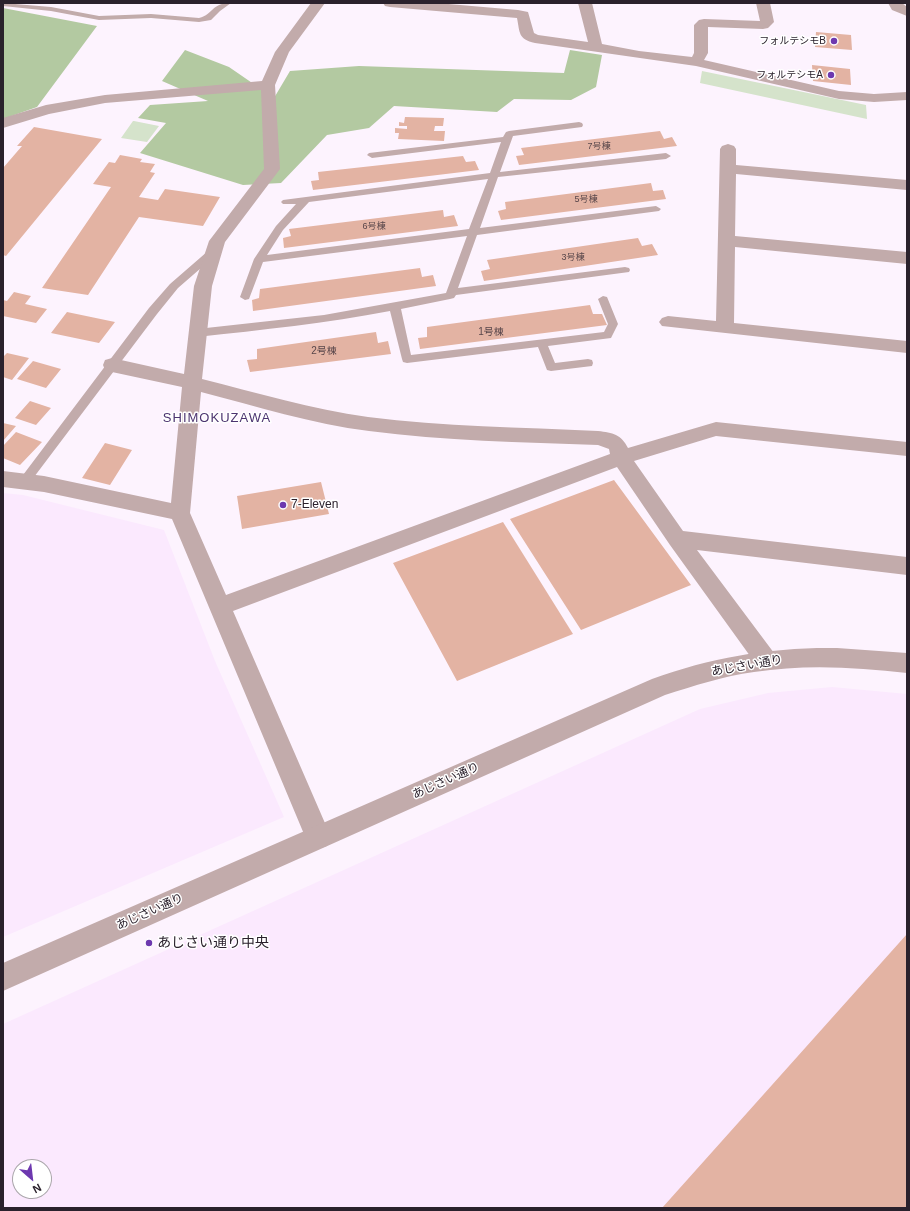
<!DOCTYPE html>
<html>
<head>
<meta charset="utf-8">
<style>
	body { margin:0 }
	#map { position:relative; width:910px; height:1211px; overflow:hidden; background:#fdf3fe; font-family:Arial,sans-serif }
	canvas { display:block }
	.frame { position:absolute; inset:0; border:4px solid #2a212c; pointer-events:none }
	.north { position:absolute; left:12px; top:1159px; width:40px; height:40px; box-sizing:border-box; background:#fff; border:1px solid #aaa6ab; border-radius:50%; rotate:152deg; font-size:11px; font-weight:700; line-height:16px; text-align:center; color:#2a212c }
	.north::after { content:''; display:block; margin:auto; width:14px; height:18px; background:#6d38af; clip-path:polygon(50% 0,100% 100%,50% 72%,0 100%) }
</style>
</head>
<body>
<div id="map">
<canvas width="910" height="1211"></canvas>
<div class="frame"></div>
<div class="north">N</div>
</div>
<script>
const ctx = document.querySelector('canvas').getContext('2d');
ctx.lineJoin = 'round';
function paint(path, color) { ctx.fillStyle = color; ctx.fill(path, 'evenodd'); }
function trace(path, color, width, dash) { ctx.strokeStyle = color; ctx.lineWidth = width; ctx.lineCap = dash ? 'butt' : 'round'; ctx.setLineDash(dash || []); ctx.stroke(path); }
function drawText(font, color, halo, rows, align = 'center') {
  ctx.font = font + ' Arial,"Noto Sans JP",sans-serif'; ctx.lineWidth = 3; ctx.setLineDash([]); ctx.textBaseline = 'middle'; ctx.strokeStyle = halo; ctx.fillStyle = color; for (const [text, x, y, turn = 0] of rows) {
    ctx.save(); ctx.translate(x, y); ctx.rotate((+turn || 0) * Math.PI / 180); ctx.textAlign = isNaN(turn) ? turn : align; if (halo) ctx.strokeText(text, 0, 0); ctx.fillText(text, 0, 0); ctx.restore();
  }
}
const built = new Path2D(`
	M 3,493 L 23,495 L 164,530 L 215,661 L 284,817 L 3,937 Z
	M 832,687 L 907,694 L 907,1208 L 3,1208 L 3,1024 L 700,709 L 768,693 ZM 20,1167 L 44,1167 L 44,1191 L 20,1191 Z`);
const green = new Path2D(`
	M 702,71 L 866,105 L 867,119 L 700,83 Z
	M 133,121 L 134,121 L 159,126 L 147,142 L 121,138 Z`);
const forest = new Path2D(`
	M 3,8 L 97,26 L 37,107 L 3,119 Z
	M 185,50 L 229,67 L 274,98 L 290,71 L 359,66 L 564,73 L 570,50 L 602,55 L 596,87 L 571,100 L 514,99 L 497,112 L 394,106 L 369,128 L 327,135 L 281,183 L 243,185 L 140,153 L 166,123 L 138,118 L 150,105 L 208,101 L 162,81 Z`);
const building = new Path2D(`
	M 816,32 L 851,35 L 852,50 L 815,47 Z
	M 812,65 L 850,69 L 851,85 L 813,81 Z
	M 405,117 L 444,118 L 443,126 L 435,126 L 434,131 L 445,131 L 444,141 L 398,139 L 399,133 L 395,133 L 395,128 L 407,129 L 407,126 L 399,126 L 399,122 L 404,123 Z
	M 34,127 L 102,139 L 6,256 L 3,255 L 3,168 L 22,146 L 17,146 Z
	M 660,131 L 664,139 L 672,137 L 677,146 L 519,165 L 516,156 L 524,155 L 521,148 Z
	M 120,155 L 142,159 L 140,162 L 155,164 L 150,172 L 155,173 L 139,197 L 158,200 L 165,189 L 220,197 L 203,226 L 139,217 L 88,295 L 42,288 L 111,187 L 93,184 L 109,162 L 115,163 Z
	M 463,156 L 466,162 L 475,161 L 479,170 L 313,190 L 311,181 L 319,180 L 318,172 Z
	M 651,183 L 653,191 L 663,190 L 666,199 L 501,220 L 498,211 L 506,209 L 505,202 Z
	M 443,210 L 444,217 L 454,215 L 458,226 L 284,248 L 283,238 L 291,236 L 289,229 Z
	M 638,238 L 642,246 L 652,244 L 658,255 L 484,281 L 481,271 L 490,269 L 487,260 Z
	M 420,268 L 422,277 L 433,275 L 436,286 L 253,311 L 252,300 L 259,298 L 260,289 Z
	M 14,292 L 31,296 L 25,304 L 47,309 L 36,323 L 3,316 L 3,300 L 7,301 Z
	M 590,305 L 593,314 L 602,314 L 607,325 L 420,349 L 418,338 L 427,337 L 427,327 Z
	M 67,312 L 115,322 L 99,343 L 51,333 Z
	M 376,332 L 378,343 L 388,341 L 391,354 L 250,372 L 247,360 L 257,359 L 257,349 Z
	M 7,353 L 29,358 L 12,380 L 3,377 L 3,357 Z
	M 33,361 L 61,369 L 46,388 L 17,379 Z
	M 30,401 L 51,408 L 36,425 L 15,418 Z
	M 3,423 L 16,426 L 3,441 Z
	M 16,432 L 42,442 L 20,465 L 3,458 L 3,446 Z
	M 105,443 L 132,450 L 110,485 L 82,478 Z
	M 614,480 L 691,585 L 581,630 L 510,519 Z
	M 321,482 L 329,514 L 242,529 L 237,496 Z
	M 503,522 L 573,634 L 457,681 L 393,563 Z
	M 907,934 L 907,1208 L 662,1208 Z`);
const service = new Path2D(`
	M 3,3 L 51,7 L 99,16 L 151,14 L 199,18 C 214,14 211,3 231,3 L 220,11 L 211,20 L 199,22 L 151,18 L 99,20 L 51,11 L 3,6 Z
	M 579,122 L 582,123 L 583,125 L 582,127 L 513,136 L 500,172 L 666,153 L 671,156 L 666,159 L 498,177 L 480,228 L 656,206 L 661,209 L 659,211 L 477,235 L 458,288 L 625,267 L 629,268 L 630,270 L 629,272 L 456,295 L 454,298 L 450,299 L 401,309 L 411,355 L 604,332 L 608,324 L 598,299 L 603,296 L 607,297 L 618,324 L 611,338 L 548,346 L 555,363 L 588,359 L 592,360 L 593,363 L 592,366 L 551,371 L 547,370 L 538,347 L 407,363 L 403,362 L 402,359 L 390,311 C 327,323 262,330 197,337 L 193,336 L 192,333 L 193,330 L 197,329 L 324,315 L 446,293 L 467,236 L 263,262 L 249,299 L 245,300 L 240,297 L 254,259 L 276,226 L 296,204 L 283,204 L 281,202 L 283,200 L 490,173 L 501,142 L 372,158 L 367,155 L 369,153 L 503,137 L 506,132 L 509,131 ZM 488,179 L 469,229 L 267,255 L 283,230 L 309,202 Z
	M 212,250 L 217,253 L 216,255 L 178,288 L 157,314 L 28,485 L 24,487 L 20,485 L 18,482 L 20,479 L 149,308 L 170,284 L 208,251 Z`);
const minor = new Path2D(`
	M 311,3 L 325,3 L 289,52 L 275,85 L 280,169 L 225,242 L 212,286 L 202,379 C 257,393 312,409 368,417 C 444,427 521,427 598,431 C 613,433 621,434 628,448 L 716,422 L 907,442 L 907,456 L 716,436 L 634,461 L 683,531 L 907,557 L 907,575 L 697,550 L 774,653 L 777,660 L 774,667 L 766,670 L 758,667 L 670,545 L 617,467 L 233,611 L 331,837 L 327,846 L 318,849 L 309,846 L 172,519 L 44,492 L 3,487 L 3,471 L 44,476 L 171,503 L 182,387 L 112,372 L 105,370 L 103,365 L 105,360 L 112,358 L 184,374 L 194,286 L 209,241 L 264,169 L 261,90 L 105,103 L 49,114 L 3,128 L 3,118 L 46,105 L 105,95 L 262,81 L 275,52 ZM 201,392 C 256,406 312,424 369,431 C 444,441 522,442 598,445 L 609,449 L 610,454 L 226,595 L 190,513 Z
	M 383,3 L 437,3 L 518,10 L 528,12 L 534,33 L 538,35 L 588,42 L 578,3 L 592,3 L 602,44 L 639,51 L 692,57 L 694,53 L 694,25 L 699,20 L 704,19 L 760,21 L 756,3 L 770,3 L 774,22 L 768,28 L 763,29 L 708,27 L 708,53 L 704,60 L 839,91 L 874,94 L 907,92 L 907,100 L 874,102 L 839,99 L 696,66 L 535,43 C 518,39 520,33 517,18 L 390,7 L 385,6 Z
	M 888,3 L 902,3 L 907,7 L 907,16 L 892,10 Z
	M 728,144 L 734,146 L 736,149 L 736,165 L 907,180 L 907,190 L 736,174 L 735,236 L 907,252 L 907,264 L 735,247 L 734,323 L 907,341 L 907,353 L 662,326 L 659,322 L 662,318 L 668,316 L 716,321 L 720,149 L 722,146 Z`);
const tertiary = new Path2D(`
	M 837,648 L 907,653 L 907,673 C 856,667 804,664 754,672 C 723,676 694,686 665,695 L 3,991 L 3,963 L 652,679 C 712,657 773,647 837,648 Z`);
const markers = [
	[834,41,4,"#6d38af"],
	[831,75,4,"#6d38af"],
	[283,505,4,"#6d38af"],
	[149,943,4,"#6d38af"]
];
const farNumbernames = [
	["7号棟",599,147],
	["5号棟",586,200],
	["6号棟",374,227],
	["3号棟",573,258]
];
const farPoinames = [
	["フォルテシモB",826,41],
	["フォルテシモA",823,75]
];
const numberNames = [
	["1号棟",491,332],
	["2号棟",324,351]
];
const poiNames = [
	["7-Eleven",291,505]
];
const streetNames = [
	["あじさい通り",747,666,-10],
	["あじさい通り",446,781,-24],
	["あじさい通り",150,912,-24]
];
const neighbourhoodNames = [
	["SHIMOKUZAWA",217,418]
];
const nearPoinames = [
	["あじさい通り中央",157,943]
];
paint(built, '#fbe9fe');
paint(green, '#d5e3cb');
paint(forest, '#b3c9a1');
paint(building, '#e3b3a3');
paint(service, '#c2abab');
paint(minor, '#c2abab');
paint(tertiary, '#c2abab');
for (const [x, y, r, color] of markers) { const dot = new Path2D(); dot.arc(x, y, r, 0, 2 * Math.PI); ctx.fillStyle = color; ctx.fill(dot); trace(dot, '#fff', 1.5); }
drawText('9px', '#58464a', null, farNumbernames);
drawText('10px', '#2a212c', '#fff', farPoinames, 'right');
drawText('10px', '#58464a', null, numberNames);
drawText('12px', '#2a212c', '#fff', poiNames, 'left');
drawText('12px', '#2a212c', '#fff', streetNames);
ctx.letterSpacing = '1px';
drawText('13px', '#4c3470', '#fff', neighbourhoodNames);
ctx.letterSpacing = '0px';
drawText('14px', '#2a212c', '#fff', nearPoinames, 'left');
</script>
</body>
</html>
